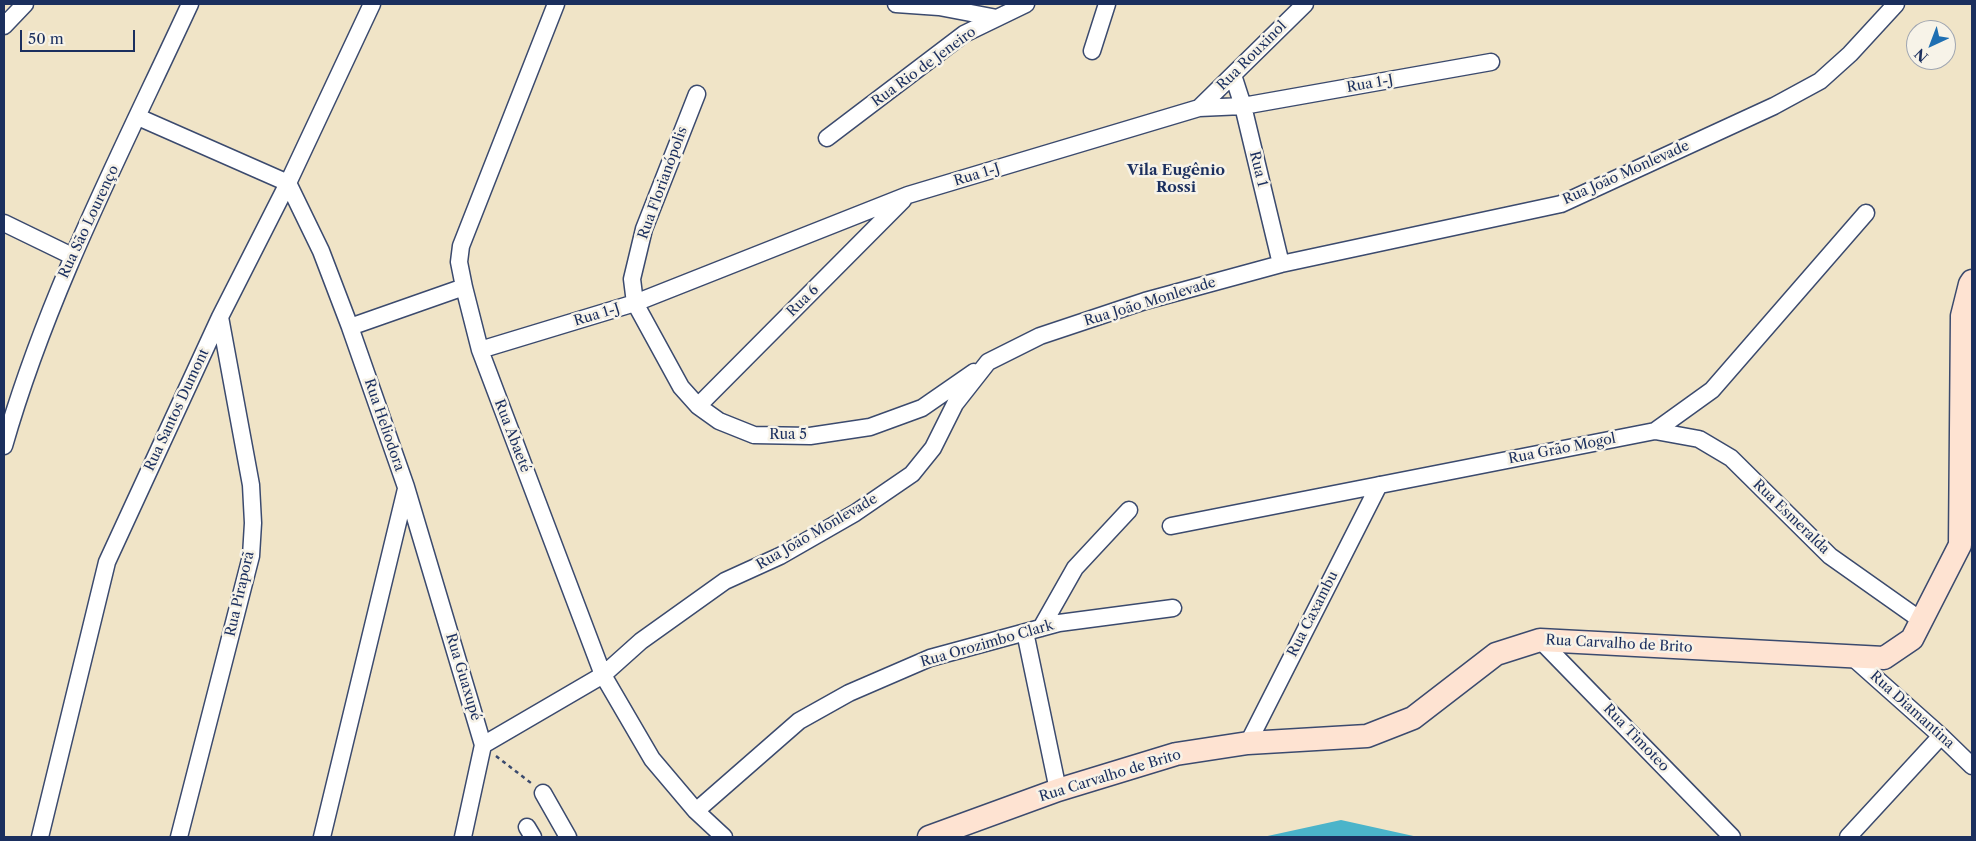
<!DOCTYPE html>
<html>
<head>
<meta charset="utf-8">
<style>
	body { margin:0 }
	#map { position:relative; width:1976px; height:841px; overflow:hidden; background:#f0e4c7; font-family:"Libre Caslon Text",serif }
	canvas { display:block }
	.frame { position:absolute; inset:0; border:5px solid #1b2f5e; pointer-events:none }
	.north { position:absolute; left:1906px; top:20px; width:50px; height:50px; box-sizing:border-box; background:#f7f3e8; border:1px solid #9fa5b1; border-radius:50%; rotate:223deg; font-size:14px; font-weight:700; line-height:20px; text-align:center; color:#1b2f5e }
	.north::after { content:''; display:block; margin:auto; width:18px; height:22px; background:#1f6fb2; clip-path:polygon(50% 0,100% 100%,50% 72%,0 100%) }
	.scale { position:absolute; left:20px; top:30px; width:115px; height:22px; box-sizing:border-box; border:2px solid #1b2f5e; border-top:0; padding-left:6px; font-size:15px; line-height:18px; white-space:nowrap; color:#1b2f5e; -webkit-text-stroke:4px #f7f3e8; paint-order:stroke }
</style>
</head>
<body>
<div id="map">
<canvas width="1976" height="841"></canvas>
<div class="frame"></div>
<div class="north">N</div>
<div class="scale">50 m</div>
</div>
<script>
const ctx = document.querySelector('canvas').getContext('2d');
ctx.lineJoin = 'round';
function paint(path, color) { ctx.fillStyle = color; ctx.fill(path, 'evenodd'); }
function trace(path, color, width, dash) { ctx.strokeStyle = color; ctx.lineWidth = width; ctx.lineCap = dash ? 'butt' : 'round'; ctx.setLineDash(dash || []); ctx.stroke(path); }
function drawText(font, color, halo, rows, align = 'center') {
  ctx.font = font + ' "Libre Caslon Text",serif'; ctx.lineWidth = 5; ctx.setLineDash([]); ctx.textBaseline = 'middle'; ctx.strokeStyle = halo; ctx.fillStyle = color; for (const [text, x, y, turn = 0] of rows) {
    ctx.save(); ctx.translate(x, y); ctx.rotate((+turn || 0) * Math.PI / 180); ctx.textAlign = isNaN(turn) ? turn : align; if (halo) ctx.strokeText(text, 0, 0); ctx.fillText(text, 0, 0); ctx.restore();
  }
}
const water = new Path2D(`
	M 1341,820 L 1418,837 L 1263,837 Z`);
const path = new Path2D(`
	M 496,756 L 531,783`);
const street = new Path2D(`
	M 556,4 L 461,246 L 459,262 L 464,287 L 480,350 L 603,675 L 652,759 L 696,811 L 724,837
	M 896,4 L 939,7 L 997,18
	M 4,26 L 25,4
	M 1092,51 L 1107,4
	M 1233,75 L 1243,106 L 1281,264
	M 697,94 L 644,229 L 632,279 L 635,303 L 681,387 L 698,406 L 719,421 L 754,435 L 810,436 L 870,427 L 922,408 L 974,372
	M 1199,108 L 1305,4
	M 138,117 L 288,183 L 321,251 L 350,327 L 406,487 L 483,745 L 463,837
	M 827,138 L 964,34 L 1026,4
	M 4,223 L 72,256
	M 350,327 L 464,287
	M 480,350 L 635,303 L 908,195 L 1199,108 L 1243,106 L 1491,62
	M 698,406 L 903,200
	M 1655,431 L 1699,439 L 1731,458 L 1830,556 L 1922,621
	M 4,446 C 48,292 123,149 190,4
	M 1171,526 L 1655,431 L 1712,390 L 1866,213
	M 1041,628 L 1075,568 L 1129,510
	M 1025,632 L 1058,790
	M 1540,640 L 1732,837
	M 1851,656 L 1941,736 L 1972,766
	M 1248,743 L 1379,485
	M 483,745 L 603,675 L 641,641 L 725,581 L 780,556 L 855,513 L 912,474 L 933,448 L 955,404 L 988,362 L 1040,336 L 1145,301 L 1281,264 L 1561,204 L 1774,106 L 1820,81 L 1850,54 L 1896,4
	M 543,793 L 568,837
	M 696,811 L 799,721 L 849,693 L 930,658 L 1059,623 L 1173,608
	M 527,827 L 533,837
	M 40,837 L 107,562 L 220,317 L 288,183 L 372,4
	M 179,837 L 251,556 L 253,523 L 251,485 L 220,317
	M 322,837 L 406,489
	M 1848,837 L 1941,736`);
const secondary = new Path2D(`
	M 929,837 L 1058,790 L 1176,754 L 1248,743 L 1367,736 L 1413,718 L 1496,654 L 1540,640 L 1884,658 L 1912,639 L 1960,545 L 1962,316 L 1970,284 L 1972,281`);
const streetNames = [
	["Rua Rouxinol",1252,56,-45],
	["Rua Rio de Jeneiro",924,67,-36],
	["Rua 1-J",1370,84,-10],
	["Rua 1",1258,169,76],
	["Rua João Monlevade",1626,173,-24],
	["Rua 1-J",977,175,-17],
	["Rua Florianópolis",663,183,-70],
	["Rua São Lourenço",89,222,-65],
	["Rua 6",803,301,-45],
	["Rua João Monlevade",1150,302,-17],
	["Rua 1-J",597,315,-17],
	["Rua Santos Dumont",177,410,-65],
	["Rua Heliodora",384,425,71],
	["Rua 5",788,435],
	["Rua Abaeté",512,436,69],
	["Rua Grão Mogol",1562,449,-11],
	["Rua Esmeralda",1791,517,44],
	["Rua João Monlevade",817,532,-30],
	["Rua Piraporã",240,594,-77],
	["Rua Caxambu",1313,614,-63],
	["Rua Orozimbo Clark",987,644,-16],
	["Rua Carvalho de Brito",1619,644,3],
	["Rua Guaxupé",463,677,73],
	["Rua Diamantina",1912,710,42],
	["Rua Timoteo",1636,738,46],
	["Rua Carvalho de Brito",1110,776,-17]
];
const neighbourhoodNames = [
	["Vila Eugênio",1176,171],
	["Rossi",1176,188]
];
paint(water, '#4bb4ca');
trace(street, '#3b4a6e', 19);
trace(secondary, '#3b4a6e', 25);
trace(path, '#3b4a6e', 2.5, [4, 4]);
trace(street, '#fff', 16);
trace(secondary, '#fee3d2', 22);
drawText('14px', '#1b2f5e', '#f7f3e8', streetNames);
drawText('bold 15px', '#1b2f5e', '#f7f3e8', neighbourhoodNames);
</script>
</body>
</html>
